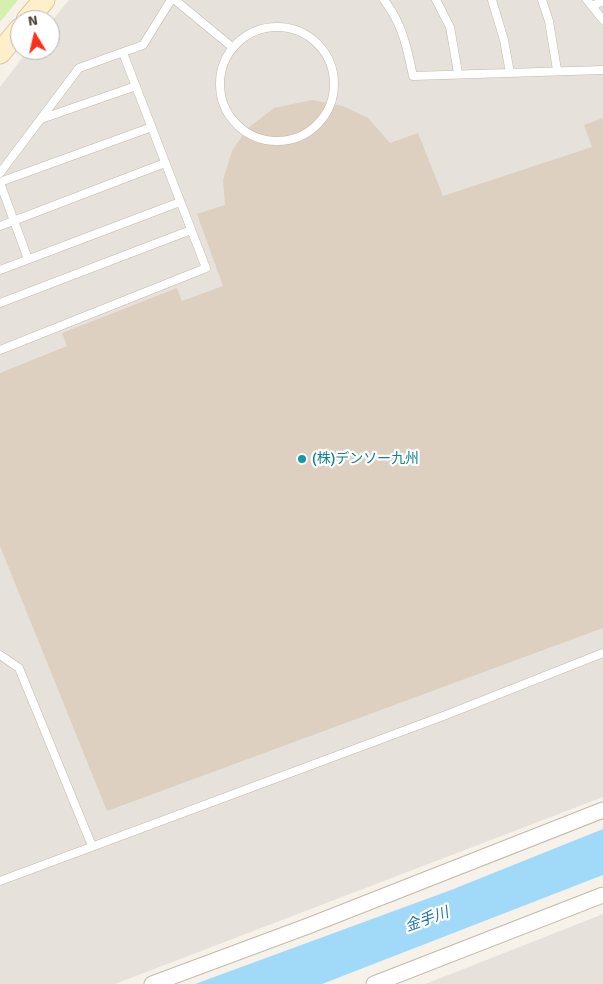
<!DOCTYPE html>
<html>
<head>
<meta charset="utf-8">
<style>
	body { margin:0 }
	#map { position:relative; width:603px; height:984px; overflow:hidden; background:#f6f2ea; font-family:Signika,sans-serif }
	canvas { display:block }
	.north { position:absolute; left:10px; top:10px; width:50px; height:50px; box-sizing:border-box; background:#fff; border:1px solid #b7b3af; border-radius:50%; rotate:351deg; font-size:14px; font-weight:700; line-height:20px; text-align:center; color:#4c4237 }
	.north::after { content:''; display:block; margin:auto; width:18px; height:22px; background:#ff2e18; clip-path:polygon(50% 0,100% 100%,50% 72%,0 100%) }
</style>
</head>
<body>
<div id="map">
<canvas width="603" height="984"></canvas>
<div class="north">N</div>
</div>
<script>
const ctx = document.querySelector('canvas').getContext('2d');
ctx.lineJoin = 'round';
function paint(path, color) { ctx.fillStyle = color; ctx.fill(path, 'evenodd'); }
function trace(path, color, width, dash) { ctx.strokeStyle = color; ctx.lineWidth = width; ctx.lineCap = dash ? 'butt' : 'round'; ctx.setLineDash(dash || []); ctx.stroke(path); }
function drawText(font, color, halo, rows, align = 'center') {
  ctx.font = font + ' Signika,"Noto Sans JP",sans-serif'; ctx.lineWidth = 4.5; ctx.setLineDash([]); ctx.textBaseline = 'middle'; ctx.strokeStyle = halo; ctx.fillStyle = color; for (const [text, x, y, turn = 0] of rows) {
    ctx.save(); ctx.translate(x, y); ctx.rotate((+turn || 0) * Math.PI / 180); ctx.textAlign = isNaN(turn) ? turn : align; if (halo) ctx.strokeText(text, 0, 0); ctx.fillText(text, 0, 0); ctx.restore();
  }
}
const industrial = new Path2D(`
	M 69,0 L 603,0 L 603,797 L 115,984 L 0,984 L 0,87 L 28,50 L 50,50 L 50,23 Z
	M 603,914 L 603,984 L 425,984 L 456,972 Z`);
const green = new Path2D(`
	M 0,0 L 18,0 L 0,22 Z`);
const water = new Path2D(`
	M 603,829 L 603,875 L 322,984 L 195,984 L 451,890 Z`);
const building = new Path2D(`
	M 312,100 L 343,106 L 368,118 L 390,143 L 418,133 L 443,196 L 592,147 L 584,125 L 603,118 L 603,628 L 107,811 L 0,546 L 0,373 L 67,346 L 62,333 L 177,288 L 182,301 L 223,286 L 197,214 L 225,205 L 223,180 L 232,151 L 247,129 L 274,108 Z`);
const lane = new Path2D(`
	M 175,0 L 232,47
	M 384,0 C 402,23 407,47 413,76 L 603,70
	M 436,0 L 450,27 L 458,73
	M 492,0 L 504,40 L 510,73
	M 542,0 L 549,21 L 557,70
	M 587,0 L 603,20
	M 592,6 L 603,1
	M220 84a57 57 0 1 1 114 0a57 57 0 1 1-114 0Z
	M 41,119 L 136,86
	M 0,173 L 79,68 L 143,45 L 171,0
	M 0,182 L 152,127
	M 0,183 L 28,259
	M 0,226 L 165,163
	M 0,270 L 180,202
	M 0,303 L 191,230
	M 0,350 L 206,268 L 123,53
	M 0,655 L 19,668 L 92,846
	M 0,881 L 446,715 L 603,653`);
const street = new Path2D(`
	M 152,984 L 308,926 L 603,810
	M 374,984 L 603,895`);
const secondary = new Path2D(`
	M 27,20 L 44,0
	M 0,53 L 20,29`);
const markers = [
	[302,459,5,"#0f9aa8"]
];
const cultureNames = [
	["(株)デンソー九州",312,459]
];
const waterNames = [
	["金手川",427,920,-20]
];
paint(industrial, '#e6e1db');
paint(green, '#d5efaf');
paint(water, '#a1daf9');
paint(building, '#ddd0c1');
trace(lane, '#c3b9ab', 9);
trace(street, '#c3b9ab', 17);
trace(secondary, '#dec797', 23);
trace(lane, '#fff', 8);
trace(street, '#fff', 15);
trace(secondary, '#fff0cb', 21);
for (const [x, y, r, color] of markers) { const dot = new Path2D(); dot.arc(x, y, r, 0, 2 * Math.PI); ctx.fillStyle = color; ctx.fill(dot); trace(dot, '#fff', 2); }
drawText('14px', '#0d838f', '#fff', cultureNames, 'left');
drawText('italic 15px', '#1f78ab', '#fff', waterNames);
</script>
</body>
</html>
